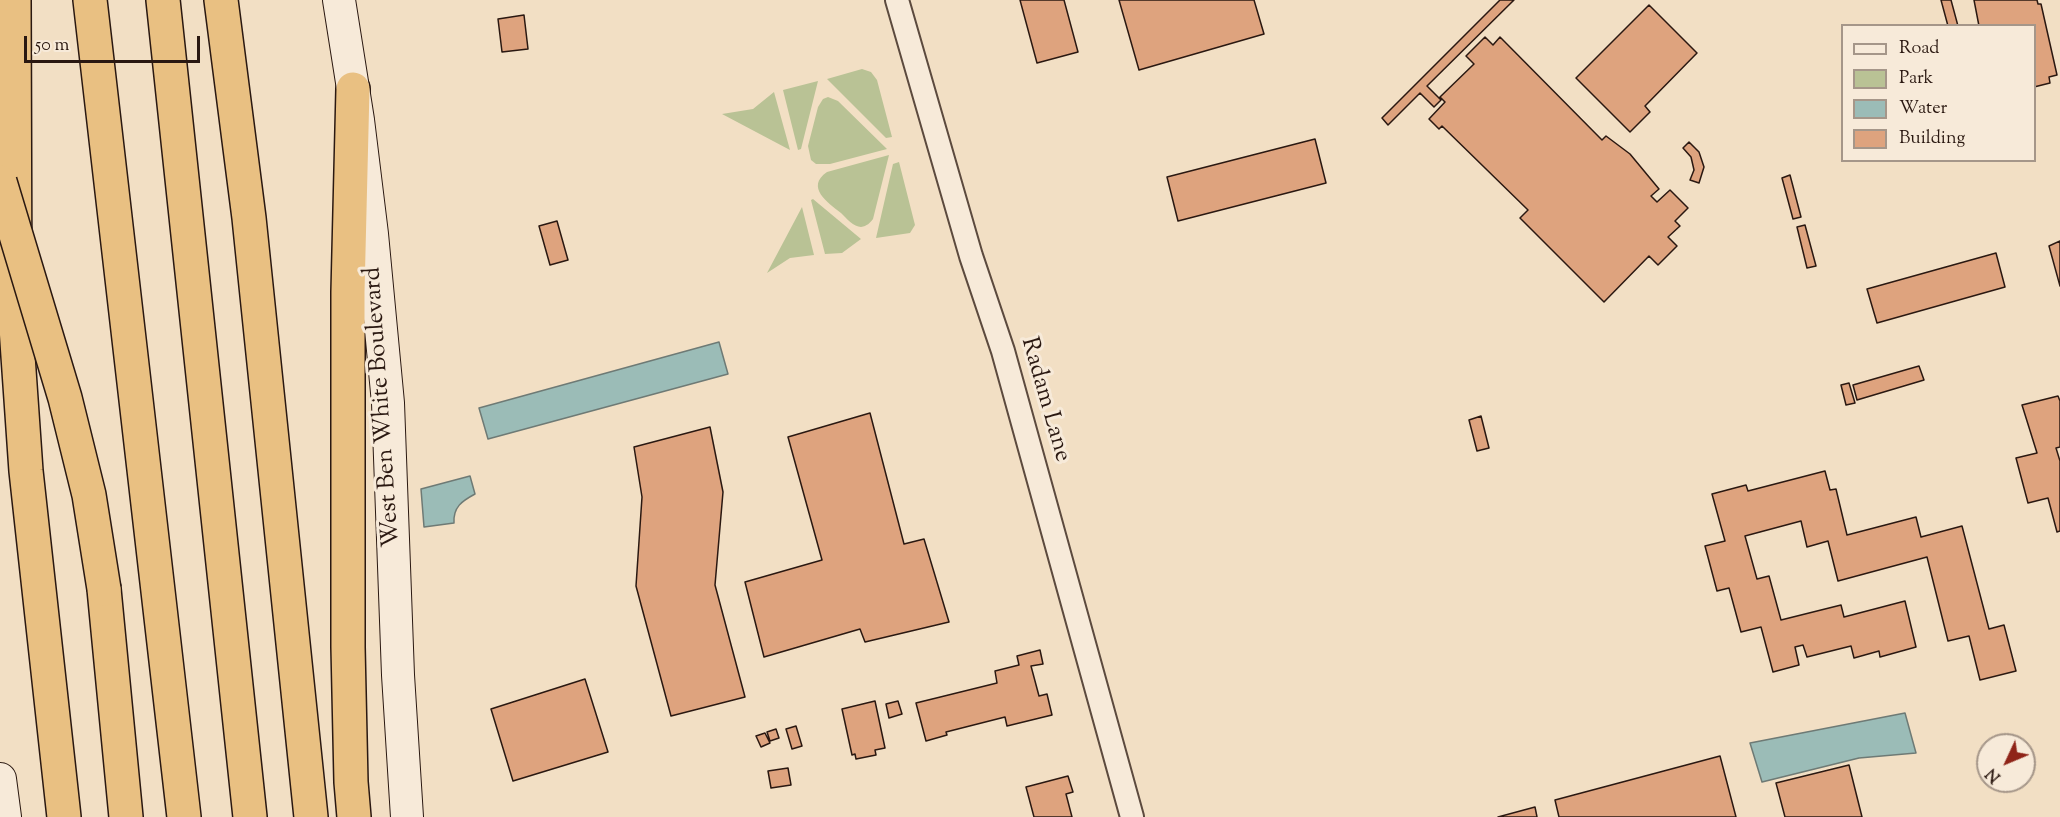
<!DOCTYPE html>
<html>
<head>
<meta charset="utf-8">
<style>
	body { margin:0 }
	#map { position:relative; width:2060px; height:817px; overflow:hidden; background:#f2dfc4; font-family:"Sorts Mill Goudy",serif }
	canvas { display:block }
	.legend { position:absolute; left:1841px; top:24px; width:195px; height:138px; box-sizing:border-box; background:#f7ead9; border:2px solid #a59689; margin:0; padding:8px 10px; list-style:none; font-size:18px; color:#2a1811 }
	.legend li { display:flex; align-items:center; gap:12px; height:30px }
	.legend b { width:30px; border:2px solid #a59689 }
	.north { position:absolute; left:1976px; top:733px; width:60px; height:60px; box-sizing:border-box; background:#f7ead9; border:2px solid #a59689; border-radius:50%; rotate:226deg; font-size:16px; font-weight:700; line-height:24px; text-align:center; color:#2a1811 }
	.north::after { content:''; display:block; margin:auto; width:21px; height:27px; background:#8f2418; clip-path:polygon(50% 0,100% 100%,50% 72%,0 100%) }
	.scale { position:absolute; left:24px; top:36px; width:176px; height:27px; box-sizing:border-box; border:3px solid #2a1811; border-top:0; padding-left:8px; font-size:18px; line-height:21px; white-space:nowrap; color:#2a1811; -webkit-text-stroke:4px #f7ead9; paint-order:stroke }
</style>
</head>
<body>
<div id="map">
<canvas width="2060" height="817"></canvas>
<ul class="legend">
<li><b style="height:8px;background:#f7ead9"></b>Road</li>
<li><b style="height:16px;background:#b9c295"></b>Park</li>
<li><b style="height:16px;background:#9bbcb7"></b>Water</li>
<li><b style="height:16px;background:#dea37e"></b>Building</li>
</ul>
<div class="north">N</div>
<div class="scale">50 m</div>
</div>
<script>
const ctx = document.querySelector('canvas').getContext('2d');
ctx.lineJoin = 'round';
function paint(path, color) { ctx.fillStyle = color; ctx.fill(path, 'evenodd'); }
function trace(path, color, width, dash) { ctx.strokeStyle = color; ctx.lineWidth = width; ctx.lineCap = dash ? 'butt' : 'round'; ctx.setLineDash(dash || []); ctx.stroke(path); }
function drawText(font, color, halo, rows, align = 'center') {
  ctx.font = font + ' "Sorts Mill Goudy",serif'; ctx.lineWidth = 6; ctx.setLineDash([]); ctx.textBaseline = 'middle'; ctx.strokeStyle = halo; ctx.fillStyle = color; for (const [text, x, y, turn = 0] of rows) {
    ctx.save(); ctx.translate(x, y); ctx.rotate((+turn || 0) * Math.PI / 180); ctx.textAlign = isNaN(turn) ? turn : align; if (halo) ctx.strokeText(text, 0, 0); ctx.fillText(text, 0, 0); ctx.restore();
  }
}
const green = new Path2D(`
	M 862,69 L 871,72 L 877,80 L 892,137 L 886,138 L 827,79 Z
	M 818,81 L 801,149 L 798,150 L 783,90 Z
	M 774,92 L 790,150 L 722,114 L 753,109 Z
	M 828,97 L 838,101 L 887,149 L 830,164 L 816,164 L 811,160 L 808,146 L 818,107 L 823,99 Z
	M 889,155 L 873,219 C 870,223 867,226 861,227 C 854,227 846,218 841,213 C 828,203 805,187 827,172 Z
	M 899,162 L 915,225 L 910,233 L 876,238 L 893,164 Z
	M 813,199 L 861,239 L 842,253 L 825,254 L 811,200 Z
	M 802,207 L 814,255 L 790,258 L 767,273 Z`);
const water = new Path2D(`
	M 719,342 L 728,374 L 488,439 L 479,408 Z
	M 470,476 L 475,494 C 462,501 453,507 454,523 L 424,527 L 421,489 Z
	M 1905,713 L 1916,753 L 1859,758 L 1762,782 L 1750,743 Z`);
const building = new Path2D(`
	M 1020,0 L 1064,0 L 1078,52 L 1037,63 Z
	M 1119,0 L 1254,0 L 1264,34 L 1139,70 Z
	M 1500,0 L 1514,0 L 1427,86 L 1441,100 L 1434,107 L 1420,93 L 1388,125 L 1382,118 Z
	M 1941,0 L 1951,0 L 1958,26 L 1948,26 Z
	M 1974,0 L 2037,0 L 2038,4 L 2041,4 L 2057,75 L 2049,77 L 2050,83 L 2034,87 L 2034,26 L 1979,26 Z
	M 1649,5 L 1697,53 L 1645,106 L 1650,112 L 1630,132 L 1576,78 Z
	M 524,15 L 528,49 L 502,52 L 498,19 Z
	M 1485,37 L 1493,45 L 1500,37 L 1602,140 L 1606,136 L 1630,154 L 1659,189 L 1651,196 L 1657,202 L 1670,190 L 1688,208 L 1675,221 L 1680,226 L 1668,237 L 1677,246 L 1658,265 L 1649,256 L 1604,302 L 1520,218 L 1528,210 L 1442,126 L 1439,129 L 1429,119 L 1445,102 L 1440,97 L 1474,64 L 1466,56 Z
	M 1315,139 L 1326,183 L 1178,221 L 1167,177 Z
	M 1689,142 L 1699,152 L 1704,167 L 1699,183 L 1690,180 L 1694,170 L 1691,157 L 1683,148 Z
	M 1790,175 L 1801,217 L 1793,219 L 1782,178 Z
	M 557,221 L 568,260 L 550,265 L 539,226 Z
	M 1805,225 L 1816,266 L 1807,268 L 1797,227 Z
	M 2060,241 L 2060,286 L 2049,246 Z
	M 1996,253 L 2005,287 L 1877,323 L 1867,289 Z
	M 1919,366 L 1924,380 L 1857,400 L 1853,385 Z
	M 1849,383 L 1855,403 L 1846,405 L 1841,385 Z
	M 2058,396 L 2060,401 L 2060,447 L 2056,448 L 2060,461 L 2060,531 L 2057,532 L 2048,498 L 2028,503 L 2016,458 L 2037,453 L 2022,405 Z
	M 870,413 L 904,544 L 924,539 L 949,622 L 865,642 L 860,629 L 764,657 L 745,582 L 822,560 L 788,437 Z
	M 1481,416 L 1489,448 L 1477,451 L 1469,420 Z
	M 710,427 L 723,492 L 715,585 L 745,697 L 671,716 L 636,586 L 642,497 L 634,447 Z
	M 1825,471 L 1830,490 L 1836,489 L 1847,535 L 1916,517 L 1921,537 L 1962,526 L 1989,629 L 2004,625 L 2016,671 L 1980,680 L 1969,636 L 1948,641 L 1927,557 L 1838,581 L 1828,541 L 1807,547 L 1801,521 L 1745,536 L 1757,579 L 1769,576 L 1781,620 L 1841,605 L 1844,617 L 1905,601 L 1916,647 L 1880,657 L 1879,651 L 1854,658 L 1851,646 L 1807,657 L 1803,645 L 1795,647 L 1799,665 L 1773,672 L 1761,627 L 1741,632 L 1729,588 L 1717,591 L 1705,546 L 1725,541 L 1712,494 L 1746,485 L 1748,491 Z
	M 1040,650 L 1043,664 L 1031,666 L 1039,696 L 1047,694 L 1052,715 L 1007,726 L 1005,717 L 946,732 L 947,735 L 926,741 L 916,703 L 997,683 L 995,671 L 1019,665 L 1017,656 Z
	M 585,679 L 608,752 L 513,781 L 491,709 Z
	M 875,701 L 885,748 L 875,750 L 876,755 L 856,759 L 855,754 L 852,755 L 842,709 Z
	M 898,701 L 902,714 L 889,718 L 886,704 Z
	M 796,726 L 802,746 L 792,749 L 786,729 Z
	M 776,729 L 779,738 L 770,741 L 767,732 Z
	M 765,733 L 770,743 L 761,747 L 756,736 Z
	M 1720,756 L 1736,817 L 1559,817 L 1555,800 Z
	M 1849,765 L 1862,817 L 1785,817 L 1776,783 Z
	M 788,768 L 791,785 L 771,788 L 768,771 Z
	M 1068,776 L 1073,792 L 1066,794 L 1072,817 L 1034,817 L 1026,787 Z
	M 1535,807 L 1537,817 L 1498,817 Z`);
const street = new Path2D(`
	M 897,0 L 971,256 L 1003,351 L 1132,817`);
const secondary = new Path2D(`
	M 339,0 L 358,120 L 372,234 L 388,403 L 398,675 L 407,817
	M 0,779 L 5,817`);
const highway = new Path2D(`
	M 14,0 L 15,313 L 26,471 L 64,817
	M 90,0 L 184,817
	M 163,0 L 250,817
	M 221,0 L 249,218 L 311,817
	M 353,89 L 348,292 L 348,647 L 351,782 L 354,817
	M 104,589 L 126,817`);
const highwayBridge = new Path2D(`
	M 0,182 L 65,398 L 89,495 L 104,589`);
const streetNames = [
	["Radam Lane",1044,400,74],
	["West Ben White Boulevard",384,407,-94]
];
paint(green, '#b9c295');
paint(water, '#9bbcb7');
trace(water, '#6e7a75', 1.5);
paint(building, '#dea37e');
trace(building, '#2a1811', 1.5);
trace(street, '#5c4a3e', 26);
trace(secondary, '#2a1811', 34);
trace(highway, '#2a1811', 36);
trace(street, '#f7ead9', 22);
trace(secondary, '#f7ead9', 32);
trace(highway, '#e9c082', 33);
trace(highwayBridge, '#2a1811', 36, []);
trace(highwayBridge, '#e9c082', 33);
drawText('24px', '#2a1811', '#f7ead9', streetNames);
</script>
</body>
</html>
